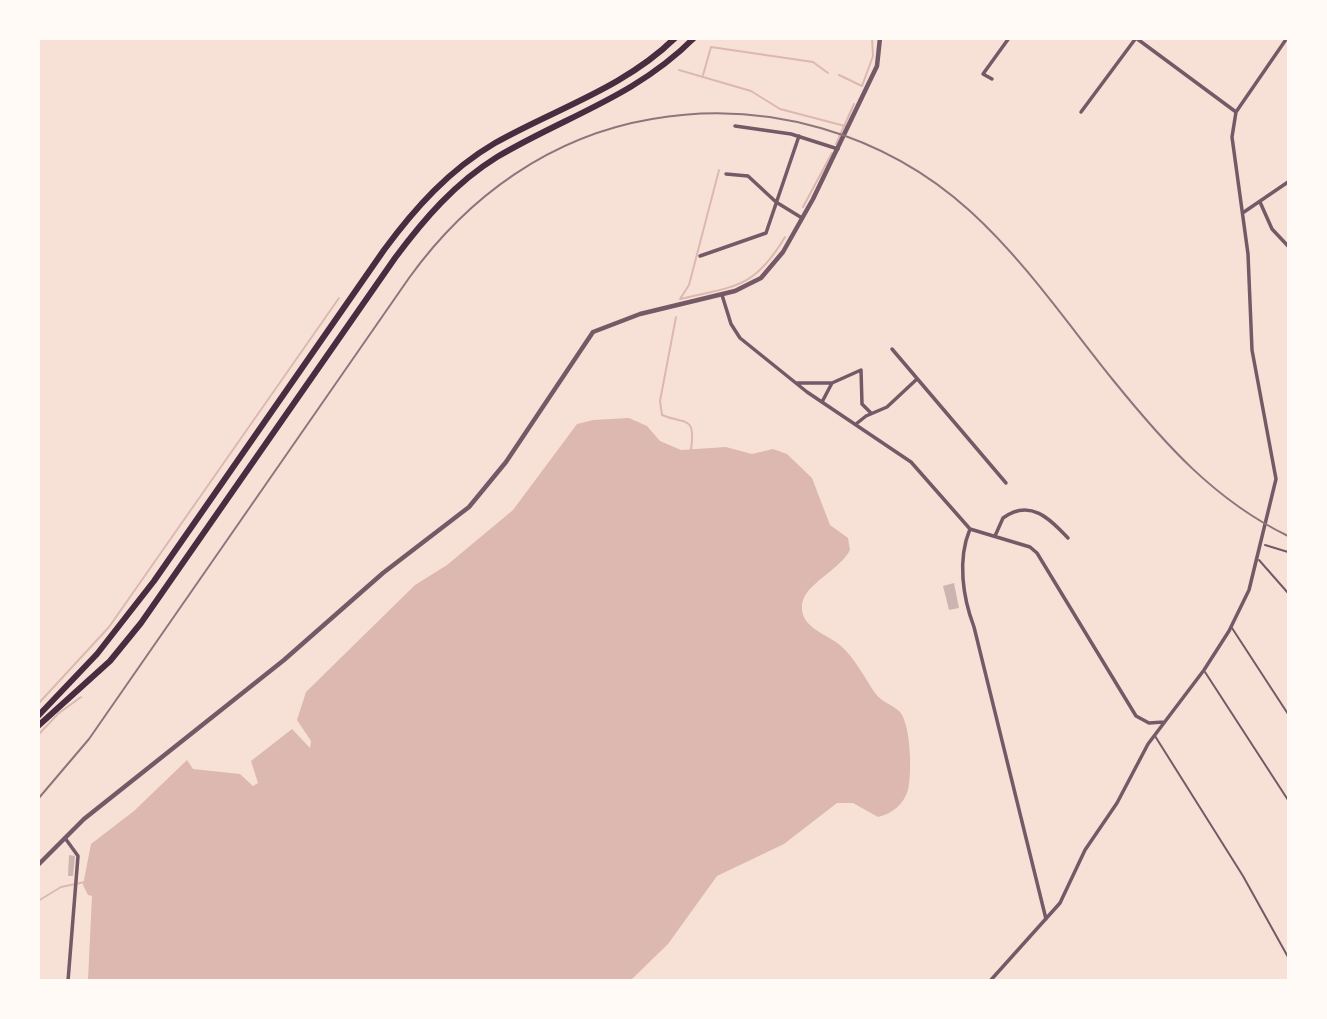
<!DOCTYPE html>
<html>
<head>
<meta charset="utf-8">
<style>
	body { margin:0 }
	#map { position:relative; width:1327px; height:1019px; overflow:hidden; background:#f7e1d7; font-family:Helvetica,sans-serif }
	canvas { display:block }
	.frame { position:absolute; inset:0; border:40px solid #fffaf5; pointer-events:none }
</style>
</head>
<body>
<div id="map">
<canvas width="1327" height="1019"></canvas>
<div class="frame"></div>
</div>
<script>
const ctx = document.querySelector('canvas').getContext('2d');
ctx.lineJoin = 'round';
function paint(path, color) { ctx.fillStyle = color; ctx.fill(path, 'evenodd'); }
function trace(path, color, width, dash) { ctx.strokeStyle = color; ctx.lineWidth = width; ctx.lineCap = dash ? 'butt' : 'round'; ctx.setLineDash(dash || []); ctx.stroke(path); }
const water = new Path2D(`
	M 629,418 L 647,426 L 660,441 L 681,450 L 726,447 L 752,454 L 773,449 L 787,454 L 812,478 L 830,525 L 848,538 L 850,550 C 840,570 804,584 802,605 C 800,628 827,634 840,645 C 855,658 864,677 875,693 C 882,703 892,704 900,712 C 911,725 912,774 908,790 C 904,804 892,814 878,817 L 853,803 L 837,803 L 784,844 L 717,876 L 668,944 L 631,980 L 88,980 L 92,896 L 88,895 L 83,885 L 91,844 L 134,811 L 187,760 L 193,769 L 240,774 L 253,786 L 258,783 L 251,761 L 292,729 L 310,748 L 311,741 L 297,720 L 306,692 L 415,585 L 447,565 L 513,510 L 577,424 L 593,420 Z`);
const stream = new Path2D(`
	M 679,70 L 751,91 L 780,109 L 845,126
	M 703,75 L 711,47 L 813,62 L 828,73
	M 839,75 L 862,86 L 873,56 L 872,38
	M 836,144 L 854,104
	M 803,207 L 832,153
	M 680,299 L 689,285 L 719,170
	M 680,299 C 735,286 754,289 785,237
	M 676,317 L 660,401 L 662,415 C 686,425 696,415 691,450
	M 38,704 L 109,627 L 339,298
	M 38,735 L 59,713 L 81,697
	M 38,901 L 61,887 L 85,882`);
const building = new Path2D(`
	M 954,583 L 959,608 L 949,610 L 943,586 Z
	M 69,855 L 75,856 L 73,876 L 68,876 Z`);
const service = new Path2D(`
	M 1265,545 L 1288,552
	M 1259,560 L 1288,593
	M 1232,628 L 1288,714
	M 1205,672 L 1288,800
	M 1155,736 L 1243,876 L 1288,957`);
const minor = new Path2D(`
	M 992,79 L 983,74 L 1009,38
	M 1081,112 L 1136,38 L 1236,112
	M 735,126 L 791,134 L 838,149
	M 726,174 L 748,176 L 776,202 L 802,218
	M 1260,202 L 1272,229 L 1288,246
	M 1244,212 L 1288,182
	M 700,256 L 766,233 L 799,136
	M 722,295 L 731,324 L 740,338 L 807,392 L 911,462 L 970,529 L 1030,547 L 1037,553 L 1136,716 L 1149,723 L 1164,722
	M 892,349 L 1006,483
	M 796,383 L 832,383 L 861,370 L 862,404 L 871,413
	M 822,402 L 832,383
	M 856,424 L 866,416 L 887,407 L 917,379
	M 970,529 C 957,560 963,598 974,627 L 1046,919
	M 995,536 L 1003,518 C 1030,498 1050,519 1068,538
	M 65,838 L 78,856 L 68,981
	M 990,981 L 1060,903 L 1085,850 L 1117,803 L 1148,744 L 1204,670 L 1229,631 L 1249,590 L 1276,479 L 1252,350 L 1248,254 L 1232,137 L 1236,112 L 1287,38`);
const tertiary = new Path2D(`
	M 38,865 L 84,819 L 284,660 L 383,573 L 469,507 L 506,462 L 593,332 L 640,314 L 735,291 L 761,278 L 783,252 L 813,199 L 877,66 L 880,38`);
const primary = new Path2D(`
	M 38,716 L 97,654 L 154,581 L 384,250 C 415,208 449,170 495,143 C 555,109 624,88 675,38
	M 38,726 L 110,661 L 141,623 L 395,258 C 424,219 455,183 497,157 C 566,116 635,97 694,38`);
const rail = new Path2D(`
	M 38,799 L 89,739 L 409,278 C 468,196 551,136 652,119 C 766,99 884,133 970,211 C 1024,260 1067,323 1113,380 C 1164,443 1214,500 1288,536`);
paint(water, '#dcb8b0');
trace(stream, '#dcb8b0', 2);
paint(building, '#ccb4b1');
trace(service, '#755966', 2);
trace(minor, '#755966', 3.5);
trace(tertiary, '#755966', 4.5);
trace(primary, '#4a2c40', 6);
trace(rail, '#8f747c', 2);
</script>
</body>
</html>
